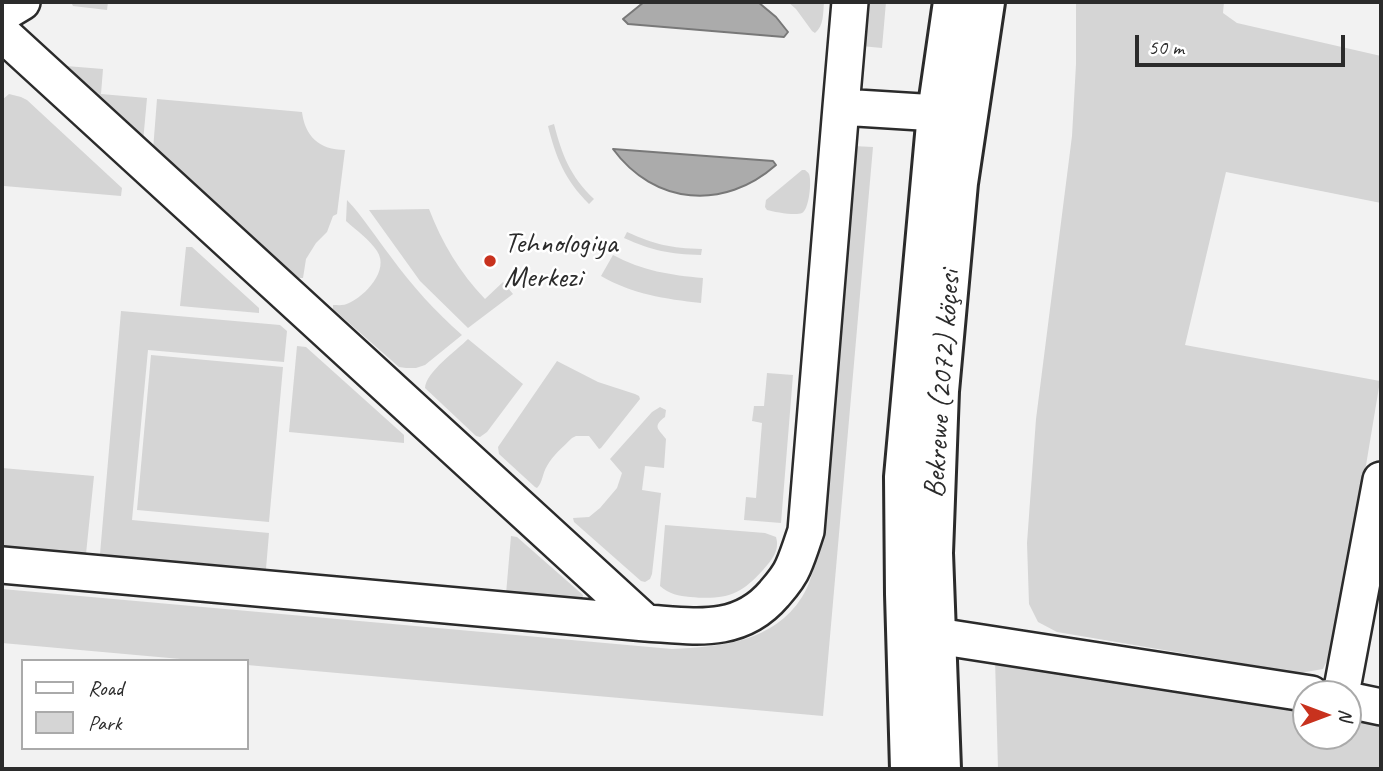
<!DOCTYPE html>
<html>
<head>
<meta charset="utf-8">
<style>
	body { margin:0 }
	#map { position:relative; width:1383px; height:771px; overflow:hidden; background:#f2f2f2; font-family:Caveat,sans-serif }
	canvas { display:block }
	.frame { position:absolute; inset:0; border:4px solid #2b2b2b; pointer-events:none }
	.legend { position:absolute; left:21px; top:659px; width:228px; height:91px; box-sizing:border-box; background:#fff; border:2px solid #aaa; margin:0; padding:9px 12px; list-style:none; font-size:21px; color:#2b2b2b }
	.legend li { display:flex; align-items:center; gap:14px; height:35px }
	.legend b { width:35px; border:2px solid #aaa }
	.north { position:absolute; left:1292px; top:680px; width:70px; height:70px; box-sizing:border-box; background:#fff; border:2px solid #aaa; border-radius:50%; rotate:90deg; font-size:19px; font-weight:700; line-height:28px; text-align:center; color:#2b2b2b }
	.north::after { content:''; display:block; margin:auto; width:24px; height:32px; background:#c8321e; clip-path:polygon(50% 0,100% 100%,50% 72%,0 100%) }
	.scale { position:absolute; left:1135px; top:35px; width:210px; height:32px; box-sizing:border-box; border:4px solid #2b2b2b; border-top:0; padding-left:9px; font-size:21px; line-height:24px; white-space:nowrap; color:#2b2b2b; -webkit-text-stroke:5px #fff; paint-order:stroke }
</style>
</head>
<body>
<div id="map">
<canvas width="1383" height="771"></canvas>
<div class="frame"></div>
<ul class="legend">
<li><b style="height:9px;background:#fff"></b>Road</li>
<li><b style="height:19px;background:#d5d5d5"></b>Park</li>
</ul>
<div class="north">N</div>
<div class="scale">50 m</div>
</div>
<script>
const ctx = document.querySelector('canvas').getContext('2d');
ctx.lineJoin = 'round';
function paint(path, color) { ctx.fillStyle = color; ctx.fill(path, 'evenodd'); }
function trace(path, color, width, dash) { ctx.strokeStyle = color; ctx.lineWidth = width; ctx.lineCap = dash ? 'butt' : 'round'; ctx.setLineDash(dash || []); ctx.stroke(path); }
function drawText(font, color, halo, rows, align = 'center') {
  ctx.font = font + ' Caveat,sans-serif'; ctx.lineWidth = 5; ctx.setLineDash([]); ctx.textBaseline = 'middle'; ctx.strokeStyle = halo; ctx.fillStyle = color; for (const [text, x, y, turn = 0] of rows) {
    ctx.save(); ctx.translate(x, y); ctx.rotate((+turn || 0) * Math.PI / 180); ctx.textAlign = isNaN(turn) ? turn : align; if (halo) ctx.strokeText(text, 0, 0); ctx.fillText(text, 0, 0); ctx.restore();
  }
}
const green = new Path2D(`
	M 71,2 L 108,2 L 107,10 L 73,6 Z
	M 788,2 L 824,2 C 823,13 824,26 815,33 L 812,31 L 796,9 Z
	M 865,2 L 886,2 L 882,48 L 861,46 Z
	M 1076,2 L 1224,2 L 1223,13 L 1237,23 L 1381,56 L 1381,203 L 1226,172 L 1185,345 L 1380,381 L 1337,640 L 1323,669 L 1300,673 L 1057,632 L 1038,622 L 1029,604 L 1027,543 L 1036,419 L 1072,136 L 1076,64 Z
	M 66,66 L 103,69 L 101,94 L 147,98 L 143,142 L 66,69 Z
	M 9,94 L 21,97 L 27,100 L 122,188 L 121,196 L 4,186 L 2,184 L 2,100 Z
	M 157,99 L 302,112 C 305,136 319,150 345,150 L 337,214 L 333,216 L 327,232 L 316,243 L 306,259 L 303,278 L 299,278 L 223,214 L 153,150 Z
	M 554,124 C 562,155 570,176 594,199 L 589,204 C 565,180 556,158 548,126 Z
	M 853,146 L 873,147 L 823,716 L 247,665 L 247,661 L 203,661 L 2,643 L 2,589 L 672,649 C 720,647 774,642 802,597 C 810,585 813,570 817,556 Z
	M 802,170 L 805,170 C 806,171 808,172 809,174 C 812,181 809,210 802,213 C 796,216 774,212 767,210 L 765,207 L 766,200 Z
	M 347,200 C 364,218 376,238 391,257 C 412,286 435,311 462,335 L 425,365 L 416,368 L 406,368 L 399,367 L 333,309 L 333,305 C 338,305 344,306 349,303 C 365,296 390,270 377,251 C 370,240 356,230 346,221 Z
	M 429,209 C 442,243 460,273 485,299 L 503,282 L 513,294 L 468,328 L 420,281 L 369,210 Z
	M 627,232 C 656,245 670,248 702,249 L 701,255 C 669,254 653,251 624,238 Z
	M 186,247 L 192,247 L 259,308 L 259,313 L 180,306 Z
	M 613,255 C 643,271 670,275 703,278 L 701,303 C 665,299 632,294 601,276 Z
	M 121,311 L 280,325 L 287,331 L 284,362 L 148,350 L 132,520 L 269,533 L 266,569 L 100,554 Z
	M 468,339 L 523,384 L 487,432 L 480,437 L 476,436 L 425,388 C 426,372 456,351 468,339 Z
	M 297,346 L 306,347 L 404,435 L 404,443 L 289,432 Z
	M 151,355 L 283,367 L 269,522 L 137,510 Z
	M 557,361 L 598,382 L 635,394 L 639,396 L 640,399 L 601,448 L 599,449 L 589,436 L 576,436 L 572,438 C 563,447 553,455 547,466 C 542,474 543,482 537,488 L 535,487 L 499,454 L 498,447 Z
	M 767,373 L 793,375 L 781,523 L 744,520 L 746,497 L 756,498 L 762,423 L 752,421 L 754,406 L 764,406 Z
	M 660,407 L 666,410 L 665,417 C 651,427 660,430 666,439 L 664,468 L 645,466 L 642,490 L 661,493 L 652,574 L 650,579 L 645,582 L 641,581 L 574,522 L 573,518 L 589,517 L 600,508 L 617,488 L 622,473 L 610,459 L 652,412 Z
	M 2,468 L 94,476 L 86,554 L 2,548 Z
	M 665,525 L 765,533 L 776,537 C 780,550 772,560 763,570 C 740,596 724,600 690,597 C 679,596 669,594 660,586 Z
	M 511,536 L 517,537 L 583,595 L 582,600 L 506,594 Z
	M 995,659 L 1306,705 L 1306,736 L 1348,736 L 1348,714 L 1381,722 L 1381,769 L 998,769 Z`);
const water = new Path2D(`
	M 644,2 L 758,2 L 776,17 L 788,32 L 784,37 L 628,24 L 623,19 Z
	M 613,149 L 773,161 L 776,165 C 724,211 654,205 613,149 Z`);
const minor = new Path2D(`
	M 2,14 L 22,2
	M 2,33 L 646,623
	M 841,107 L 850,2
	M 2,565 L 646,623 C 694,626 739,635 774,594 C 781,586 789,577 793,567 C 798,556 802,543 806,531 L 841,107 L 937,113
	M 937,636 L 1311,694
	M 1341,694 L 1381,480
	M 1348,700 L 1381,707`);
const major = new Path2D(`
	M 910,769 L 905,594 L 904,477 L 937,113 L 953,2
	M 941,769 L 933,553 L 939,391 L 958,183 L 985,2`);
const markers = [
	[490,261,7,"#c8321e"]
];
const poiNames = [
	["Tehnologiya",504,244],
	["Merkezi",504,278]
];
const streetNames = [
	["Bekrewe (2072) köçesi",943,384,-86]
];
paint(green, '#d5d5d5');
paint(water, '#ababab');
trace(water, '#787878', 2);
trace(minor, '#2b2b2b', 40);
trace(major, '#2b2b2b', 44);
trace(minor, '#fff', 35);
trace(major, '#fff', 38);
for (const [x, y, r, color] of markers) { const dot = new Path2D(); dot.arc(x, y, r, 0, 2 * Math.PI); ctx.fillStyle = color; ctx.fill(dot); trace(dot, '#fff', 2.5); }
drawText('30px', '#2b2b2b', '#fff', poiNames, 'left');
drawText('30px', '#2b2b2b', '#fff', streetNames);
</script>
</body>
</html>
